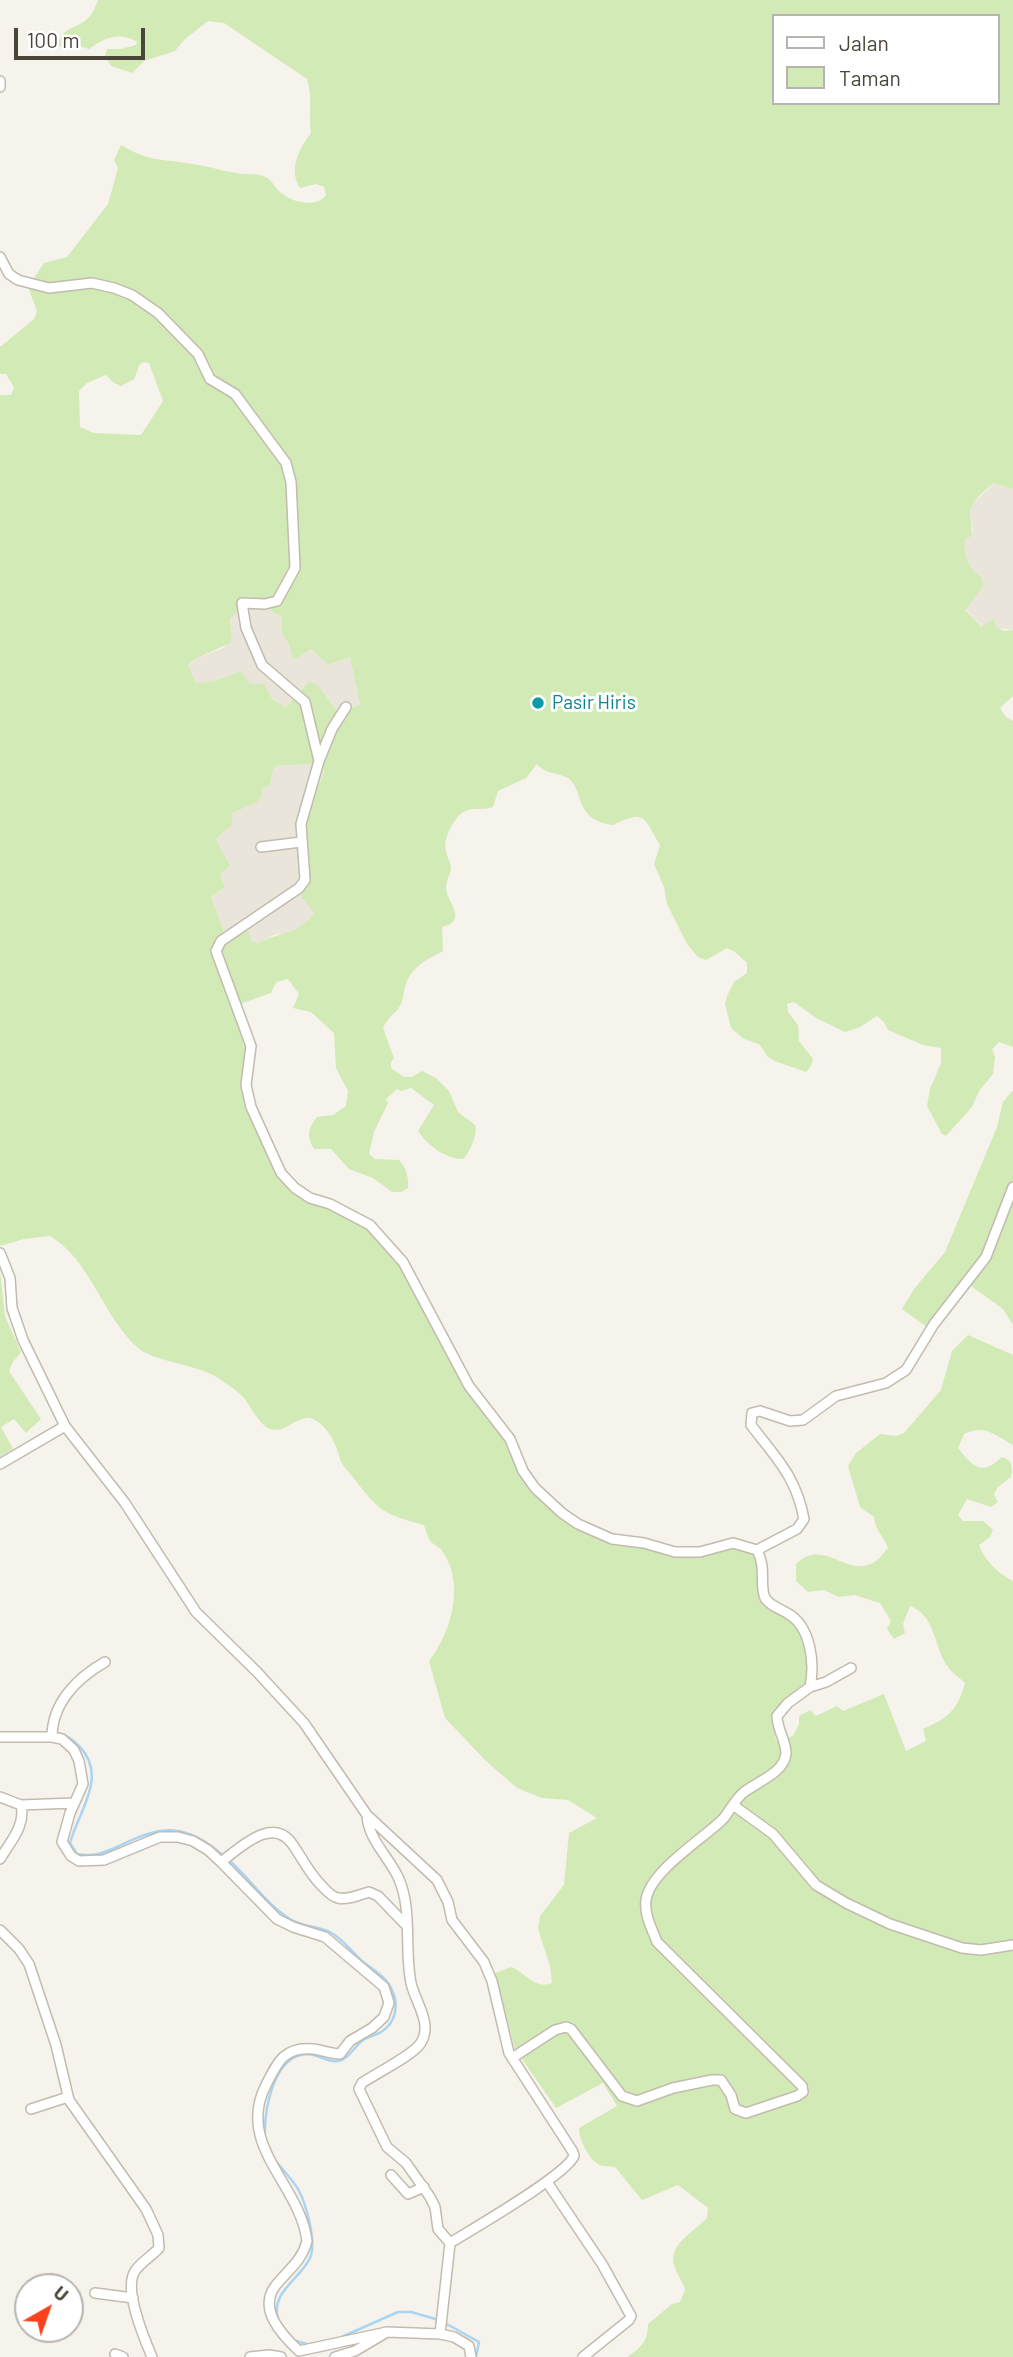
<!DOCTYPE html>
<html>
<head>
<meta charset="utf-8">
<style>
	body { margin:0 }
	#map { position:relative; width:1013px; height:2357px; overflow:hidden; background:#f6f3ec; font-family:Barlow,sans-serif }
	canvas { display:block }
	.legend { position:absolute; left:772px; top:14px; width:228px; height:91px; box-sizing:border-box; background:#fff; border:2px solid #b7b4b0; margin:0; padding:9px 12px; list-style:none; font-size:21px; color:#4b4439 }
	.legend li { display:flex; align-items:center; gap:14px; height:35px }
	.legend b { width:35px; border:2px solid #b7b4b0 }
	.north { position:absolute; left:14px; top:2273px; width:70px; height:70px; box-sizing:border-box; background:#fff; border:2px solid #b7b4b0; border-radius:50%; rotate:40deg; font-size:19px; font-weight:700; line-height:28px; text-align:center; color:#4b4439 }
	.north::after { content:''; display:block; margin:auto; width:24px; height:32px; background:#fc3f1d; clip-path:polygon(50% 0,100% 100%,50% 72%,0 100%) }
	.scale { position:absolute; left:14px; top:28px; width:131px; height:32px; box-sizing:border-box; border:4px solid #4b4439; border-top:0; padding-left:9px; font-size:21px; line-height:24px; white-space:nowrap; color:#4b4439; -webkit-text-stroke:5px #fff; paint-order:stroke }
</style>
</head>
<body>
<div id="map">
<canvas width="1013" height="2357"></canvas>
<ul class="legend">
<li><b style="height:9px;background:#fff"></b>Jalan</li>
<li><b style="height:19px;background:#d2eab5"></b>Taman</li>
</ul>
<div class="north">U</div>
<div class="scale">100 m</div>
</div>
<script>
const ctx = document.querySelector('canvas').getContext('2d');
ctx.lineJoin = 'round';
function paint(path, color) { ctx.fillStyle = color; ctx.fill(path, 'evenodd'); }
function trace(path, color, width, dash) { ctx.strokeStyle = color; ctx.lineWidth = width; ctx.lineCap = dash ? 'butt' : 'round'; ctx.setLineDash(dash || []); ctx.stroke(path); }
function drawText(font, color, halo, rows, align = 'center') {
  ctx.font = font + ' Barlow,sans-serif'; ctx.lineWidth = 6; ctx.setLineDash([]); ctx.textBaseline = 'middle'; ctx.strokeStyle = halo; ctx.fillStyle = color; for (const [text, x, y, turn = 0] of rows) {
    ctx.save(); ctx.translate(x, y); ctx.rotate((+turn || 0) * Math.PI / 180); ctx.textAlign = isNaN(turn) ? turn : align; if (halo) ctx.strokeText(text, 0, 0); ctx.fillText(text, 0, 0); ctx.restore();
  }
}
const residential = new Path2D(`
	M 994,483 L 1013,489 L 1013,630 L 983,627 L 965,609 L 982,578 L 971,570 L 966,562 L 964,549 L 965,539 L 973,531 L 970,515 L 971,505 Z
	M 250,596 L 262,601 L 282,616 L 282,634 L 297,659 L 311,649 L 328,665 L 350,657 L 360,705 L 337,711 L 318,685 L 304,687 L 286,707 L 250,685 L 241,671 L 215,681 L 196,683 L 188,666 L 195,659 L 223,648 L 232,638 L 230,617 Z
	M 313,764 L 323,767 L 324,771 L 308,816 L 306,832 L 308,885 L 314,914 L 309,922 L 283,935 L 276,934 L 257,943 L 230,939 L 224,933 L 211,897 L 225,887 L 220,874 L 230,866 L 216,839 L 232,825 L 232,813 L 257,801 L 261,788 L 270,786 L 274,766 Z`);
const green = new Path2D(`
	M 98,0 L 1013,0 L 1013,489 L 994,483 C 985,490 971,501 970,513 C 970,521 973,528 971,536 L 965,539 C 963,557 968,567 982,578 L 983,586 L 965,610 L 982,627 L 994,619 L 996,627 L 1004,631 L 1013,630 L 1013,696 L 1000,708 L 1005,716 L 1013,721 L 1013,1047 L 999,1042 L 992,1049 L 995,1057 L 993,1074 L 979,1091 L 972,1107 L 946,1136 L 942,1134 L 927,1106 L 930,1089 L 941,1063 L 941,1048 L 923,1045 L 888,1030 L 884,1022 L 877,1016 L 860,1027 L 845,1032 L 816,1018 L 794,1002 L 787,1004 L 788,1012 L 798,1025 L 799,1041 L 813,1059 L 811,1066 L 806,1072 L 775,1061 L 768,1057 L 759,1044 L 744,1039 L 731,1028 L 725,1004 L 727,996 L 734,982 L 747,973 L 747,963 L 735,952 L 727,948 L 706,960 L 698,957 L 687,944 L 667,904 L 664,887 L 654,864 L 660,845 C 644,820 648,808 613,825 C 573,820 585,790 568,778 C 558,772 546,775 537,764 L 526,778 L 498,791 L 493,807 C 482,811 472,806 462,813 C 452,821 443,839 446,851 C 447,856 450,862 451,867 C 451,874 446,881 446,888 C 447,902 469,921 442,927 L 443,951 C 428,959 412,966 406,984 C 403,991 404,999 400,1006 C 395,1014 387,1018 383,1028 L 394,1058 L 391,1062 L 391,1068 L 404,1077 L 412,1077 L 422,1071 L 436,1078 L 449,1091 L 458,1112 L 475,1125 C 478,1134 470,1152 463,1159 C 446,1159 428,1146 418,1131 L 434,1105 L 411,1088 L 401,1091 L 397,1089 L 386,1099 L 388,1103 L 374,1132 L 369,1154 L 375,1159 L 399,1160 C 406,1167 409,1178 408,1188 L 401,1192 L 392,1192 L 373,1178 L 349,1169 L 331,1149 L 314,1149 C 306,1136 308,1128 317,1117 L 333,1115 L 346,1106 L 348,1091 L 336,1068 L 334,1033 L 311,1012 L 293,1008 L 299,994 L 288,979 L 276,982 L 271,993 L 232,1007 L 247,1047 L 247,1109 L 278,1175 L 329,1208 L 368,1229 L 400,1264 L 466,1388 L 506,1441 L 532,1491 L 560,1516 L 611,1542 L 700,1556 L 733,1547 L 754,1553 L 758,1561 L 767,1607 C 775,1611 786,1614 792,1621 C 807,1637 811,1664 807,1684 L 785,1700 L 772,1715 L 776,1741 L 793,1736 L 799,1724 L 799,1716 L 810,1710 L 816,1716 L 837,1706 L 843,1711 L 884,1694 L 906,1751 L 926,1741 L 923,1729 C 948,1718 958,1710 965,1683 C 960,1678 952,1673 948,1667 C 934,1649 936,1615 910,1606 L 903,1624 L 905,1633 L 894,1639 L 887,1629 L 891,1621 L 880,1603 L 855,1595 L 839,1597 L 824,1590 L 808,1592 L 796,1581 L 796,1564 C 824,1536 849,1581 876,1561 C 880,1558 884,1552 888,1548 C 884,1537 875,1530 874,1517 L 860,1507 L 848,1466 L 856,1453 L 880,1434 L 896,1436 L 904,1433 L 941,1390 L 952,1351 L 968,1335 L 1013,1355 L 1013,1445 C 994,1435 985,1424 964,1434 L 958,1448 C 974,1468 982,1476 1002,1457 L 1010,1461 L 1012,1469 L 1011,1477 L 998,1487 L 994,1494 L 998,1502 L 991,1507 L 967,1499 L 958,1515 L 963,1521 L 983,1521 L 993,1530 L 990,1537 L 979,1545 C 984,1560 1000,1575 1013,1581 L 1013,2357 L 627,2357 C 641,2348 648,2341 648,2324 L 672,2304 L 680,2302 L 685,2290 C 683,2282 678,2276 675,2268 C 666,2245 694,2232 707,2218 L 708,2208 L 678,2185 L 642,2200 L 615,2167 C 609,2166 602,2167 598,2164 C 588,2158 579,2139 579,2128 L 617,2106 L 603,2083 L 556,2108 L 515,2049 L 495,1973 L 511,1967 C 526,1972 533,1990 552,1983 L 550,1966 L 538,1929 L 540,1916 L 564,1885 L 569,1833 L 597,1818 L 568,1800 L 542,1798 L 517,1788 L 486,1761 L 445,1718 L 429,1661 C 451,1633 465,1585 443,1552 C 440,1547 434,1545 430,1541 C 427,1536 426,1530 424,1525 C 384,1514 381,1513 355,1480 C 351,1474 342,1466 340,1459 C 336,1444 329,1428 315,1420 C 299,1411 286,1435 270,1429 C 259,1425 251,1406 243,1397 C 235,1389 223,1381 213,1375 C 194,1365 151,1360 138,1348 C 103,1317 90,1259 50,1236 L 24,1239 L 0,1246 L 0,395 L 11,395 L 14,387 L 6,374 L 0,374 L 0,347 L 34,319 L 37,311 L 28,287 L 44,263 L 67,257 L 108,204 L 118,168 L 114,160 L 121,145 C 150,162 162,159 193,164 C 208,166 222,171 236,173 C 244,175 255,173 263,176 C 271,179 273,184 278,190 C 289,202 316,209 326,195 L 324,187 L 316,184 L 300,188 C 288,169 299,149 311,133 C 308,115 313,96 307,79 L 224,23 L 208,21 L 185,39 L 175,51 L 144,61 L 132,73 L 111,66 L 105,56 L 107,49 L 121,49 L 136,45 L 137,42 C 120,31 104,38 89,49 L 73,44 L 62,48 L 58,45 C 61,26 80,29 90,16 C 94,11 96,5 98,0 ZM 773,16 L 997,16 L 997,103 L 773,103 ZM 144,362 L 149,363 L 163,401 L 141,435 L 94,433 L 80,427 L 79,391 L 87,383 L 106,375 L 114,383 L 121,386 L 134,379 L 140,364 ZM 250,596 C 265,602 268,612 282,616 L 282,634 L 289,645 L 293,658 L 297,659 L 311,649 L 328,665 L 350,657 L 360,705 L 337,711 L 318,685 L 309,682 L 286,707 L 272,699 L 264,684 L 250,684 L 241,671 L 215,681 L 196,683 L 188,665 L 195,659 L 230,643 L 232,638 L 230,618 L 236,614 L 238,607 ZM 313,764 L 323,767 L 324,772 C 317,790 307,810 306,830 C 304,854 315,875 301,896 L 314,913 C 302,933 276,934 257,943 L 251,941 L 248,930 L 230,939 L 224,933 L 211,897 L 225,887 L 220,874 L 230,866 L 216,839 L 232,825 L 232,813 L 257,802 L 262,796 L 262,788 L 270,786 L 274,766 Z
	M 1013,1090 L 1013,1325 L 1003,1309 L 971,1286 L 954,1308 L 936,1316 L 928,1328 L 902,1309 L 914,1289 L 945,1252 L 997,1127 L 1003,1102 Z
	M 0,1271 L 5,1316 L 21,1352 L 13,1362 L 9,1371 L 41,1419 L 26,1433 L 14,1419 L 1,1427 L 13,1449 L 0,1456 Z`);
const stream = new Path2D(`
	M 35,1733 L 49,1732
	M 56,1733 C 66,1734 72,1739 79,1746 C 109,1776 78,1812 70,1843 L 77,1854 C 94,1857 104,1853 119,1846 C 163,1824 186,1823 224,1856
	M 229,1860 C 250,1879 266,1904 290,1919 C 302,1927 318,1926 330,1932 C 343,1939 351,1951 362,1961 C 373,1970 386,1976 392,1990 C 399,2005 396,2023 381,2032 C 375,2036 367,2036 362,2041 C 354,2047 349,2059 338,2061 C 328,2063 318,2054 307,2054 C 273,2055 264,2111 265,2137
	M 274,2159 C 282,2169 291,2178 298,2189 C 306,2203 317,2243 310,2258 C 301,2278 270,2293 278,2318
	M 445,2323 L 479,2342 L 476,2357
	M 337,2339 L 398,2312 L 411,2312 L 439,2320
	M 293,2340 L 310,2345`);
const minor = new Path2D(`
	M 0,81 L 0,87
	M 0,257 L 9,274 L 18,280 L 49,288 L 92,283 L 114,288 L 132,295 L 158,313 L 198,354 L 210,379 L 235,394 L 286,463 L 291,482 L 295,568 L 277,601 L 265,604 L 242,603 L 246,628 L 262,665 L 305,702 L 319,761 L 301,824 L 305,880 L 299,888 L 221,941 L 216,951 L 251,1046 L 246,1085 L 251,1107 L 281,1173 L 295,1188 L 310,1198 L 330,1204 L 370,1225 L 403,1262 L 469,1386 L 510,1439 L 523,1471 L 535,1488 L 562,1513 L 578,1524 L 612,1539 L 644,1543 L 675,1552 L 700,1552 L 733,1543 L 757,1550 C 767,1569 759,1584 765,1598 C 770,1606 779,1608 787,1613 C 811,1626 815,1663 810,1687 L 788,1703 L 777,1716 C 777,1729 786,1741 786,1753 C 785,1773 756,1782 743,1793 C 739,1796 736,1801 733,1805 L 773,1834 L 816,1885 L 846,1903 L 890,1924 L 962,1948 L 981,1950 L 1013,1945
	M 319,761 L 332,729 L 346,707
	M 261,847 L 301,842
	M 0,1253 L 10,1278 L 12,1308 L 23,1340 L 65,1426 L 125,1503 L 196,1612 L 257,1672 L 304,1723 L 367,1815 L 437,1880 L 448,1902 L 452,1920 L 484,1962 L 492,1981 L 509,2053 L 573,2152 L 574,2156 C 565,2176 474,2228 450,2243
	M 0,1464 L 65,1426
	M 757,1550 L 797,1529 L 804,1519 C 796,1476 776,1458 751,1425 L 752,1413 L 760,1411 L 790,1421 L 803,1420 L 836,1396 L 886,1383 L 906,1370 L 934,1324 L 986,1257 L 1013,1187
	M 810,1687 L 826,1682 L 851,1668
	M 0,1737 L 52,1737 L 62,1739 L 74,1750 L 79,1761 L 83,1784 L 70,1813 L 62,1842 L 71,1856 L 79,1861 L 104,1860 L 160,1837 L 178,1837 L 193,1841 L 208,1850 L 221,1862 L 277,1919 L 293,1927 L 325,1937 L 384,1987 L 389,2003 L 384,2017 L 372,2028 L 350,2041 L 340,2054 C 331,2054 322,2050 313,2049 C 284,2046 277,2063 266,2085 C 235,2145 300,2184 307,2241 C 302,2261 288,2270 276,2285 C 257,2309 282,2335 299,2351 L 387,2332
	M 52,1737 C 52,1703 77,1678 105,1662
	M 0,1797 L 21,1805 C 26,1826 10,1842 0,1859
	M 21,1805 L 74,1803
	M 221,1862 C 241,1847 273,1815 293,1845 C 302,1858 309,1873 321,1885 C 325,1889 331,1897 338,1898 C 348,1900 359,1895 369,1892 L 378,1896 L 406,1925
	M 0,1930 L 19,1949 L 29,1964 L 56,2045 L 69,2100 L 146,2209 L 158,2235 L 159,2248 C 152,2256 141,2262 135,2271 C 123,2289 144,2338 152,2357
	M 512,2058 L 555,2030 L 566,2027 L 571,2029 L 622,2096 L 637,2101 L 673,2088 L 712,2080 L 721,2080 L 731,2095 L 735,2109 L 746,2113 L 797,2096 L 803,2092 L 802,2086 L 657,1942 C 652,1929 644,1915 646,1900 C 650,1871 703,1839 723,1819 C 727,1815 729,1810 733,1805
	M 31,2109 L 68,2097
	M 391,2175 L 408,2194 L 424,2187
	M 547,2182 L 602,2264 L 631,2316 L 629,2320 L 583,2357
	M 95,2293 L 133,2298
	M 440,2334 L 454,2337 L 469,2346 L 471,2357
	M 115,2354 L 123,2357
	M 250,2357 L 269,2355 L 281,2357
	M 335,2357 L 355,2351 L 387,2332 L 440,2334 L 450,2243 L 438,2229 L 435,2207 L 430,2197 L 406,2163 L 387,2147 L 359,2089 L 362,2083 C 375,2074 413,2055 420,2044 C 434,2025 415,2002 411,1983 C 404,1949 413,1909 398,1877 C 388,1856 368,1839 367,1815`);
const markers = [
	[538,703,7,"#0f9aa8"]
];
const cultureNames = [
	["Pasir Hiris",552,703]
];
paint(residential, '#eae5da');
paint(green, '#d2eab5');
trace(stream, '#a9d4f2', 2.5);
trace(minor, '#c2bbae', 12);
trace(minor, '#fff', 9);
for (const [x, y, r, color] of markers) { const dot = new Path2D(); dot.arc(x, y, r, 0, 2 * Math.PI); ctx.fillStyle = color; ctx.fill(dot); trace(dot, '#fff', 2.5); }
drawText('19px', '#0d838f', '#fff', cultureNames, 'left');
</script>
</body>
</html>
